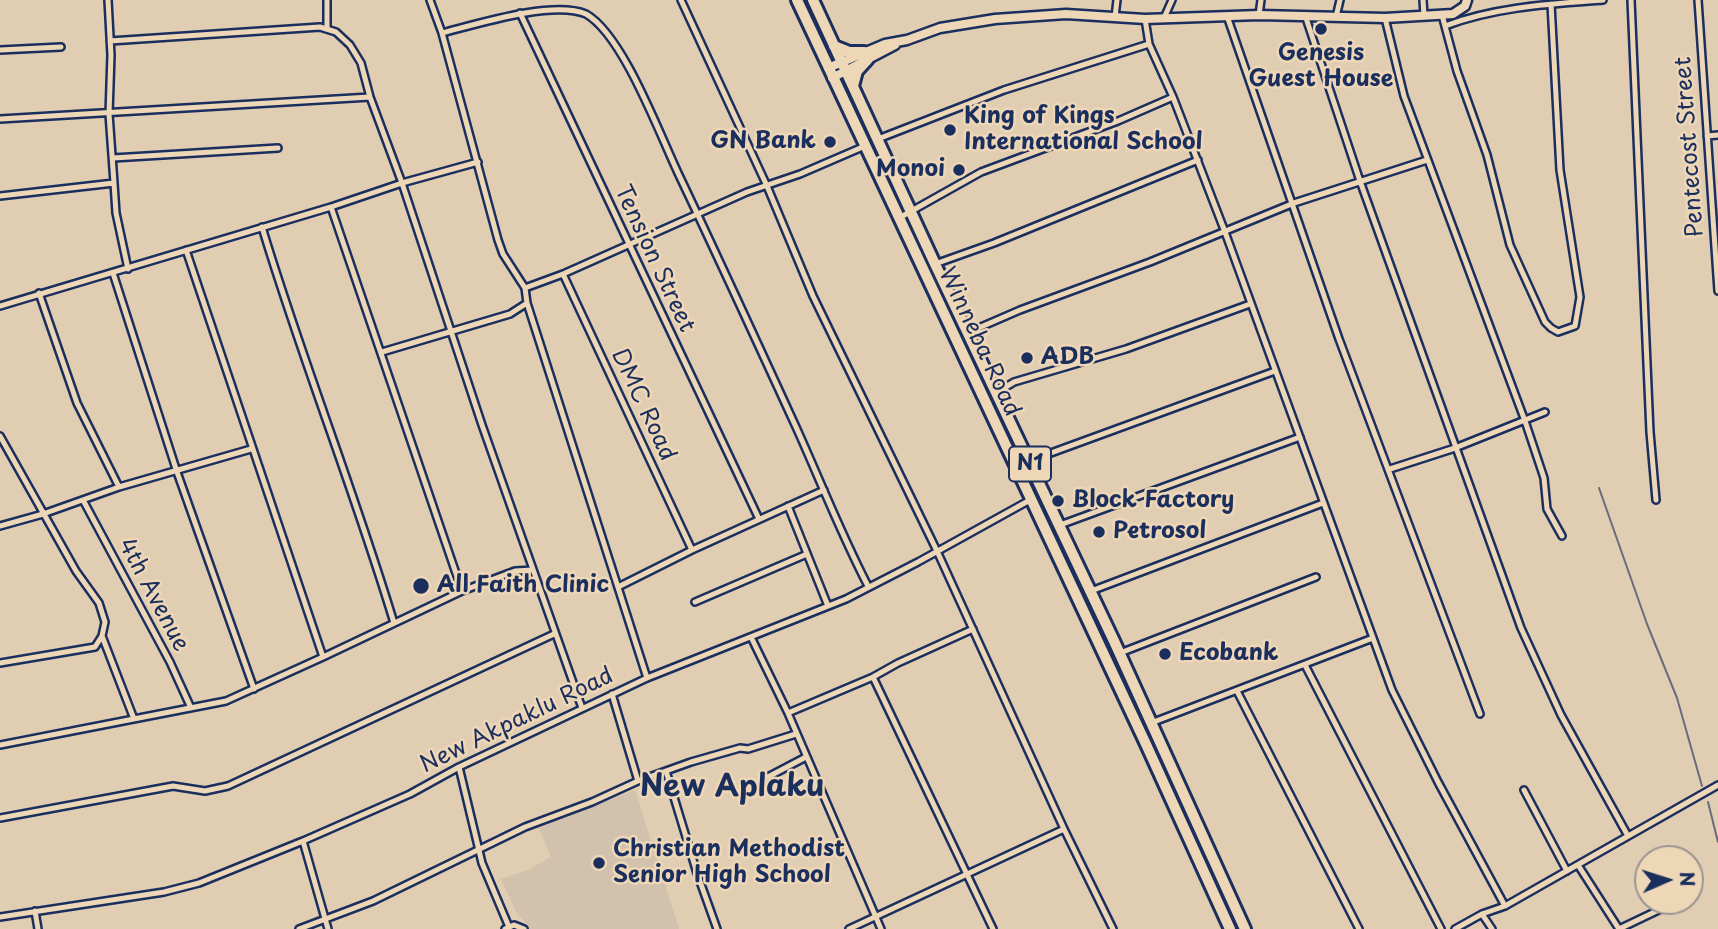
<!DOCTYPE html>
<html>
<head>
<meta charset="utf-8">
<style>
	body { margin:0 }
	#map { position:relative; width:1718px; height:929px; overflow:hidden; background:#e1cdb2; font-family:"Playpen Sans",sans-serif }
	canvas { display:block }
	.north { position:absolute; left:1634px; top:845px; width:70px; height:70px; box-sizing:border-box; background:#eed7b7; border:2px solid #9a9493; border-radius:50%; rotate:87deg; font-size:19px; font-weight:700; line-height:28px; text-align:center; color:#1b2f5e }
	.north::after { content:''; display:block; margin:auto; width:24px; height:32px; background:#1b2f5e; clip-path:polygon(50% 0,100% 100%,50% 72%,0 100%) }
</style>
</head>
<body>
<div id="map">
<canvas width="1718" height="929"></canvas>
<div class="north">N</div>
</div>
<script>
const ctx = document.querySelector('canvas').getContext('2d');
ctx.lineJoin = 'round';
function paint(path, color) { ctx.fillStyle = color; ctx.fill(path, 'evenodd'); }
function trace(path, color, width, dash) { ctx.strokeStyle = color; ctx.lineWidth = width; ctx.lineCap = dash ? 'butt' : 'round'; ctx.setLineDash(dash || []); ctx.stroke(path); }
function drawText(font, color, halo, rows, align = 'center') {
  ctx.font = font + ' "Playpen Sans",sans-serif'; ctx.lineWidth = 5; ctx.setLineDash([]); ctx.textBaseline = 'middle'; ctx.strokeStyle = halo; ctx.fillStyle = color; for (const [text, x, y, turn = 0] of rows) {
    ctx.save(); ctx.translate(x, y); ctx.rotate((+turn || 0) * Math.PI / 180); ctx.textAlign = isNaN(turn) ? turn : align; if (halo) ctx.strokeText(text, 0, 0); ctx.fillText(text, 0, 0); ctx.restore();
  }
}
const built = new Path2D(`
	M 635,790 L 679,929 L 529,929 L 528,925 L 516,912 L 501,879 L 528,870 L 551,857 L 539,828 Z`);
const stream = new Path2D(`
	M 1599,488 L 1647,624 L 1677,698 L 1702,786
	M 1708,802 L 1718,842`);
const street = new Path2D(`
	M 108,0 L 111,55 L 109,114 L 114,183 L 116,213 L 128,269
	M 430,0 L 442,33 L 498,240 L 503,254 L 525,288 L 527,303 L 647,678
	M 681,0 L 767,186 L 813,296 L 937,551 L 1064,829 L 1113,929
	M 1423,0 L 1424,15
	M 1631,0 L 1650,432 L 1656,500
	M 1698,0 L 1718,291
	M 520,13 L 759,519
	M 1259,15 L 1261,0
	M 1305,15 L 1360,181 L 1521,628 L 1561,715 L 1628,836
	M 1442,15 L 1457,71 L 1487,155 L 1510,245 L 1545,322 L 1551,328 L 1558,332 L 1575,326 L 1580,297 L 1560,170 L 1551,4
	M 1227,16 L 1339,339 L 1480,714
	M 1115,17 L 1117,0
	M 1336,17 L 1340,0
	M 1164,18 L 1172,0
	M 1385,18 L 1404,96 L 1525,421 L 1544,478 L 1547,509 L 1562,536
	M 1145,19 L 1149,44 L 1173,97 L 1225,232 L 1392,690 L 1438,782 L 1505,906
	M 1445,26 C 1494,7 1550,4 1603,0
	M 327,28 L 327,0
	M 442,33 C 477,24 553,0 586,14 C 623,35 659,133 678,173 C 718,257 757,342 796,427 C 820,480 841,534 868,586
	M 110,41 L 320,27 L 336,32 L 350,45 L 361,63 L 370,97 L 402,183 L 482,425 L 582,708
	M 0,50 L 61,47
	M 0,119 L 370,97
	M 1707,136 L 1718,135
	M 878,139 L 1004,90 L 1149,44
	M 113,158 L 278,148
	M 0,196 L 114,183
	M 331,207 L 462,591
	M 899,218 L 981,172 L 1118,121 L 1173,97
	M 262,227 C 302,360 354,490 394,623
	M 186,250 L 323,657
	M 935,264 L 994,243 L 1198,160
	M 113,273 L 177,472 L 254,689
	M 563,274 L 692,550
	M 525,288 L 563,274 L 747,192 L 800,174 L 865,146
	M 39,293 L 77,403 L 119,487
	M 0,306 L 331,207 L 402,183 L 478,162
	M 967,333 L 1020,310 L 1150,262 L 1294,203 L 1427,160
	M 382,352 L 510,314 L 527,303
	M 996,393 L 1014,382 L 1126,349 L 1250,304
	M 0,436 L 76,571 L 99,603 L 105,622 L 102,636 L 95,647 L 0,663
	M 1029,461 L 1275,371
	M 1390,469 L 1455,448 L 1545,412
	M 83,500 L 170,662 L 191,708
	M 788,506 L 828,606
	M 1060,525 L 1300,437
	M 0,526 L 43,514 L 119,487 L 251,449
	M 618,587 L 692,550 L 824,490
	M 1091,591 L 1323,503
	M 695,602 L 807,554
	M 102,636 L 134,719
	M 751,637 L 788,713 L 881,929
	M 1120,653 L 1316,577
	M 1305,665 L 1441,929
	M 873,677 L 993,929
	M 1237,691 L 1359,929
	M 612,694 L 638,781
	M 788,713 L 873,677 L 898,663 L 973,629
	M 1151,723 L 1373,638
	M 0,745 L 226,701 L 323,657 L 462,591 L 515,571 L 533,570
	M 459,767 L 482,863 L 509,927
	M 666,771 L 697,873 L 717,929
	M 764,779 L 806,757
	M 1524,790 L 1567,871
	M 0,818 L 173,786 L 205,791 L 228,786 L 554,634
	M 303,841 L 328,929
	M 1578,865 L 1619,929
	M 35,911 L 38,929
	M 1482,914 L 1492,929
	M 0,917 L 164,892 L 199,883 L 303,841 L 410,794 L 459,767 L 647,678 L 846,599 L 918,562 L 1030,500
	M 299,929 L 373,901 L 525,827 L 592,802 L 638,781 L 691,762 L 740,748 L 748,749 L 796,734
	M 505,929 L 514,925 L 524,929
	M 849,929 L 1064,829
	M 1455,929 L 1482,914 L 1505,906 L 1718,785
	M 1619,929 L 1665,907`);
const secondary = new Path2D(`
	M 828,68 L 885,44 L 907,40 L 940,28 L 995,19 L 1066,14 L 1145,19 L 1259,15 L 1385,18 L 1453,14 L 1465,6 L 1467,0
	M 832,78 L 895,45`);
const highway = new Path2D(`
	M 797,0 L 1145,742 L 1230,929
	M 813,0 L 935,264 L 1114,641 L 1245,929
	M 834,46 L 849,52 L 864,52
	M 853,86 L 857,71 L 868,59`);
const markers = [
	[1321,29,7,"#1b2f5e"],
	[950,130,7,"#1b2f5e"],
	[830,142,7,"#1b2f5e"],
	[959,170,7,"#1b2f5e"],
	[1027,358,7,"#1b2f5e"],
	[1058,501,7,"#1b2f5e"],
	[1099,532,7,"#1b2f5e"],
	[421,586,9,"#1b2f5e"],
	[1165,654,7,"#1b2f5e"],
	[599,863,7,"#1b2f5e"]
];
const shields = [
	[1030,464,42]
];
const shieldNames = [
	["N1",1030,464]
];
const poiNames = [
	["Genesis",1321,54,"center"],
	["Guest House",1321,80,"center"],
	["King of Kings",964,117],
	["International School",964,143],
	["GN Bank",816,142,"right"],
	["Monoi",945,170,"right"],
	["ADB",1041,358],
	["Block Factory",1072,501],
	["Petrosol",1113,532],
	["All Faith Clinic",437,586],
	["Ecobank",1179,654],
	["Christian Methodist",613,850],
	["Senior High School",613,876]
];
const streetNames = [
	["Pentecost Street",1690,147,-94],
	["Tension Street",654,259,65],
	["Winneba Road",979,342,65],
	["DMC Road",643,405,65],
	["4th Avenue",153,595,62],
	["New Akpaklu Road",517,721,-26]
];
const districtNames = [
	["New Aplaku",732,788]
];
paint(built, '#d2c1ac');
trace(stream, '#686c7e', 2);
trace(street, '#1b2f5e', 10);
trace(secondary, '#1b2f5e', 13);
trace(highway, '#1b2f5e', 16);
trace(street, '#eed7b7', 5);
trace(secondary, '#eed7b7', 8);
trace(highway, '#eed7b7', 10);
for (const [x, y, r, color] of markers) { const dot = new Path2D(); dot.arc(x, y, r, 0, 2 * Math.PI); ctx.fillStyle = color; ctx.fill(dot); trace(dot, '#eed7b7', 2.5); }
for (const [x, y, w] of shields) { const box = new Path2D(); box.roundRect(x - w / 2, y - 17.5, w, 35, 5); ctx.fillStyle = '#eed7b7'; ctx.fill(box); trace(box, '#1b2f5e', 2); }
drawText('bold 21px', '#1b2f5e', null, shieldNames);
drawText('bold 23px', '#1b2f5e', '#eed7b7', poiNames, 'left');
drawText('23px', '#1b2f5e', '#eed7b7', streetNames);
drawText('bold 30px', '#1b2f5e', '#eed7b7', districtNames);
</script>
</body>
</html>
